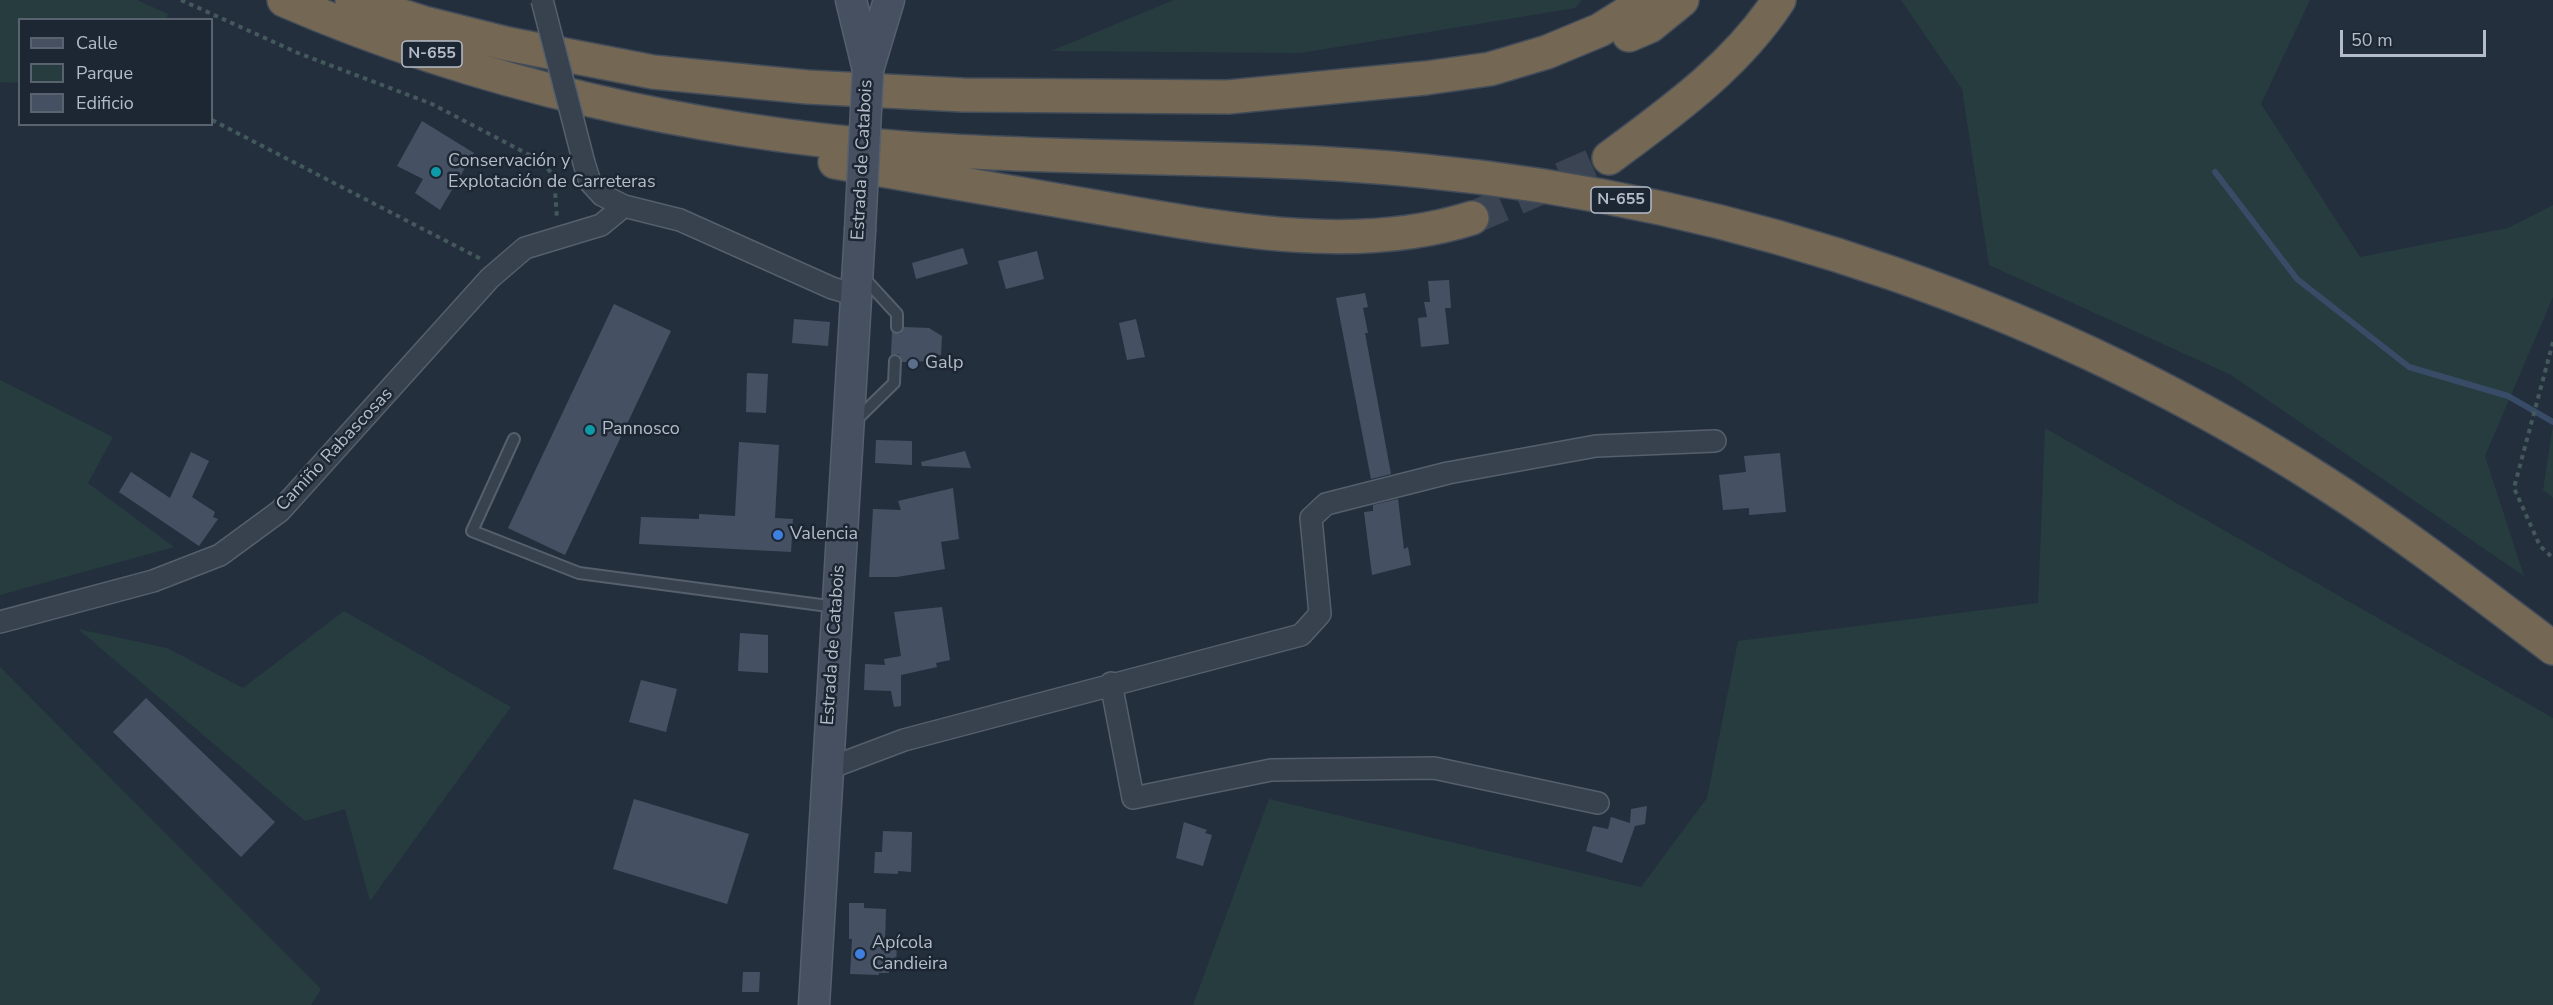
<!DOCTYPE html>
<html>
<head>
<meta charset="utf-8">
<style>
	body { margin:0 }
	#map { position:relative; width:2553px; height:1005px; overflow:hidden; background:#242f3e; font-family:"Nunito Sans",sans-serif }
	canvas { display:block }
	.legend { position:absolute; left:18px; top:18px; width:195px; height:108px; box-sizing:border-box; background:#1d2633; border:2px solid #59626f; margin:0; padding:8px 10px; list-style:none; font-size:18px; color:#b4bcc9 }
	.legend li { display:flex; align-items:center; gap:12px; height:30px }
	.legend b { width:30px; border:2px solid #59626f }
	.scale { position:absolute; left:2340px; top:30px; width:146px; height:27px; box-sizing:border-box; border:3px solid #b4bcc9; border-top:0; padding-left:8px; font-size:18px; line-height:21px; white-space:nowrap; color:#b4bcc9; -webkit-text-stroke:4px #1d2633; paint-order:stroke }
</style>
</head>
<body>
<div id="map">
<canvas width="2553" height="1005"></canvas>
<ul class="legend">
<li><b style="height:8px;background:#465061"></b>Calle</li>
<li><b style="height:16px;background:#263c3f"></b>Parque</li>
<li><b style="height:16px;background:#455162"></b>Edificio</li>
</ul>
<div class="scale">50 m</div>
</div>
<script>
const ctx = document.querySelector('canvas').getContext('2d');
ctx.lineJoin = 'round';
function paint(path, color) { ctx.fillStyle = color; ctx.fill(path, 'evenodd'); }
function trace(path, color, width, dash) { ctx.strokeStyle = color; ctx.lineWidth = width; ctx.lineCap = dash ? 'butt' : 'round'; ctx.setLineDash(dash || []); ctx.stroke(path); }
function drawText(font, color, halo, rows, align = 'center') {
  ctx.font = font + ' "Nunito Sans",sans-serif'; ctx.lineWidth = 5; ctx.setLineDash([]); ctx.textBaseline = 'middle'; ctx.strokeStyle = halo; ctx.fillStyle = color; for (const [text, x, y, turn = 0] of rows) {
    ctx.save(); ctx.translate(x, y); ctx.rotate((+turn || 0) * Math.PI / 180); ctx.textAlign = isNaN(turn) ? turn : align; if (halo) ctx.strokeText(text, 0, 0); ctx.fillText(text, 0, 0); ctx.restore();
  }
}
const green = new Path2D(`
	M 0,0 L 137,0 L 168,14 L 166,20 L 20,20 L 19,83 L 0,82 Z
	M 1174,0 L 1582,0 L 1575,8 L 1301,53 L 1051,51 Z
	M 1901,0 L 2310,0 L 2261,104 L 2360,257 L 2508,228 L 2553,205 L 2553,297 L 2485,456 L 2524,576 L 2231,375 L 1989,265 L 1962,89 Z
	M 0,380 L 113,437 L 88,483 L 174,547 L 0,595 Z
	M 2553,425 L 2553,498 L 2543,490 Z
	M 2045,428 L 2553,718 L 2553,1005 L 1193,1005 L 1269,799 L 1641,887 L 1707,798 L 1738,641 L 2038,603 Z
	M 344,611 L 511,707 L 370,901 L 345,809 L 305,821 L 78,629 L 167,648 L 243,688 Z
	M 0,667 L 321,989 L 311,1005 L 0,1005 Z`);
const stream = new Path2D(`
	M 2215,172 L 2297,279 L 2409,367 L 2508,396 L 2553,422`);
const building = new Path2D(`
	M 422,121 L 474,153 L 440,210 L 415,193 L 423,179 L 397,166 Z
	M 963,248 L 968,264 L 916,279 L 912,263 Z
	M 1037,251 L 1044,279 L 1006,289 L 998,261 Z
	M 1449,280 L 1451,308 L 1445,308 L 1449,344 L 1421,347 L 1418,318 L 1427,317 L 1424,302 L 1430,302 L 1428,281 Z
	M 1365,293 L 1368,307 L 1363,308 L 1368,333 L 1365,333 L 1391,474 L 1371,479 L 1336,298 Z
	M 614,304 L 671,331 L 565,555 L 508,528 Z
	M 794,319 L 830,322 L 828,346 L 792,343 Z
	M 1136,319 L 1145,357 L 1127,360 L 1119,323 Z
	M 904,327 L 929,328 L 942,336 L 941,355 L 927,356 L 926,361 L 915,362 L 902,362 L 899,354 L 891,355 L 892,332 L 900,334 Z
	M 747,373 L 768,374 L 766,413 L 746,412 Z
	M 876,440 L 912,441 L 912,465 L 875,463 Z
	M 739,442 L 779,445 L 775,518 L 793,519 L 791,552 L 639,544 L 641,517 L 699,519 L 699,514 L 735,516 Z
	M 965,451 L 971,468 L 922,466 L 921,462 Z
	M 191,452 L 209,461 L 192,497 L 215,512 L 213,517 L 218,519 L 199,546 L 119,492 L 131,472 L 170,498 Z
	M 1780,453 L 1786,512 L 1749,515 L 1749,508 L 1723,510 L 1719,475 L 1746,472 L 1744,456 Z
	M 953,488 L 959,539 L 941,542 L 945,569 L 897,577 L 869,577 L 873,509 L 901,510 L 898,501 Z
	M 1398,499 L 1404,549 L 1408,547 L 1411,565 L 1372,575 L 1364,512 L 1373,511 L 1373,505 Z
	M 942,607 L 950,660 L 936,663 L 937,667 L 901,675 L 901,706 L 894,707 L 891,691 L 864,690 L 865,664 L 885,665 L 884,659 L 901,656 L 894,612 Z
	M 740,633 L 768,635 L 768,673 L 738,671 Z
	M 641,680 L 677,689 L 666,732 L 629,722 Z
	M 146,698 L 275,822 L 241,857 L 113,732 Z
	M 634,799 L 749,834 L 727,904 L 613,869 Z
	M 1647,806 L 1645,824 L 1635,826 L 1622,863 L 1586,851 L 1593,826 L 1608,829 L 1611,817 L 1630,823 L 1631,809 Z
	M 1184,822 L 1207,830 L 1205,833 L 1212,835 L 1203,866 L 1176,858 Z
	M 883,831 L 912,832 L 911,872 L 898,871 L 898,874 L 874,873 L 875,852 L 882,852 Z
	M 849,903 L 864,903 L 864,908 L 886,909 L 885,942 L 897,942 L 896,969 L 889,969 L 889,973 L 879,973 L 879,975 L 850,974 L 852,939 L 849,939 Z
	M 743,972 L 760,972 L 759,992 L 742,992 Z`);
const highwayTunnel = new Path2D(`
	M 1472,218 L 1609,158`);
const path = new Path2D(`
	M 181,0 L 298,53 L 432,104 L 541,161 L 554,176 L 557,219
	M 212,120 L 481,259
	M 2553,342 L 2514,488 L 2540,546 L 2553,558`);
const lane = new Path2D(`
	M 863,277 L 897,314 L 897,327
	M 854,422 L 894,383 L 895,361
	M 514,439 L 472,531 L 579,573 L 836,607`);
const street = new Path2D(`
	M 584,163 L 590,182 L 602,195 L 624,206 L 680,220 L 832,288 L 856,295
	M 0,622 L 153,581 L 220,555 L 280,511 L 490,278 L 525,248 L 601,225 L 624,206
	M 1111,683 L 1133,798 L 1271,770 L 1434,768 L 1598,803
	M 827,769 L 904,740 L 1301,635 L 1320,614 L 1311,518 L 1326,504 L 1448,473 L 1596,446 L 1715,441`);
const secondary = new Path2D(`
	M 851,0 L 868,70
	M 868,70 L 889,0
	M 814,1005 L 860,231`);
const highway = new Path2D(`
	M 284,0 C 478,84 693,132 904,148 C 1077,161 1251,154 1423,171 C 1743,201 2058,311 2328,485 C 2406,535 2479,592 2553,648
	M 352,0 L 424,23 L 508,44 L 653,72 L 807,87 L 963,95 L 1228,97 L 1426,78 L 1490,69 L 1547,52 L 1600,30 L 1648,0
	M 1629,35 L 1650,26 L 1682,0
	M 1609,158 C 1671,112 1736,66 1779,0
	M 835,162 C 926,177 1017,194 1108,209 C 1225,229 1356,255 1472,218`);
const streetBridge = new Path2D(`
	M 542,0 L 584,163`);
const secondaryBridge = new Path2D(`
	M 860,231 L 868,70`);
const markers = [
	[436,172,6,"#0f9aa8"],
	[913,364,6,"#5c6f8a"],
	[590,430,6,"#0f9aa8"],
	[778,535,6,"#3f7fe0"],
	[860,954,6,"#3f7fe0"]
];
const shields = [
	[432,54,60],
	[1621,200,60]
];
const shieldNames = [
	["N-655",432,54],
	["N-655",1621,200]
];
const streetNames = [
	["Estrada de Catabois",863,160,-87],
	["Camiño Rabascosas",335,450,-47],
	["Estrada de Catabois",834,645,-86]
];
const poiNames = [
	["Conservación y",448,162],
	["Explotación de Carreteras",448,183],
	["Galp",925,364],
	["Pannosco",602,430],
	["Valencia",790,535],
	["Apícola",872,944],
	["Candieira",872,965]
];
paint(green, '#263c3f');
trace(stream, '#394c67', 6);
paint(building, '#455162');
trace(highwayTunnel, '#3a4453', 33, [33, 16]);
trace(lane, '#565f6c', 14);
trace(street, '#565f6c', 24);
trace(secondary, '#565f6c', 33);
trace(highway, '#434c59', 36);
trace(path, '#44595c', 4, [4.5, 4.5]);
trace(lane, '#38414e', 10);
trace(street, '#38414e', 21);
trace(secondary, '#465061', 30);
trace(highway, '#746855', 33);
trace(streetBridge, '#565f6c', 24, []);
trace(secondaryBridge, '#565f6c', 33, []);
trace(streetBridge, '#38414e', 21);
trace(secondaryBridge, '#465061', 30);
for (const [x, y, r, color] of markers) { const dot = new Path2D(); dot.arc(x, y, r, 0, 2 * Math.PI); ctx.fillStyle = color; ctx.fill(dot); trace(dot, '#1d2633', 2); }
for (const [x, y, w] of shields) { const box = new Path2D(); box.roundRect(x - w / 2, y - 13, w, 26, 4.5); ctx.fillStyle = '#1d2633'; ctx.fill(box); trace(box, '#b4bcc9', 1.5); }
drawText('bold 16px', '#b4bcc9', null, shieldNames);
drawText('18px', '#b4bcc9', '#1d2633', streetNames);
drawText('18px', '#b4bcc9', '#1d2633', poiNames, 'left');
</script>
</body>
</html>
